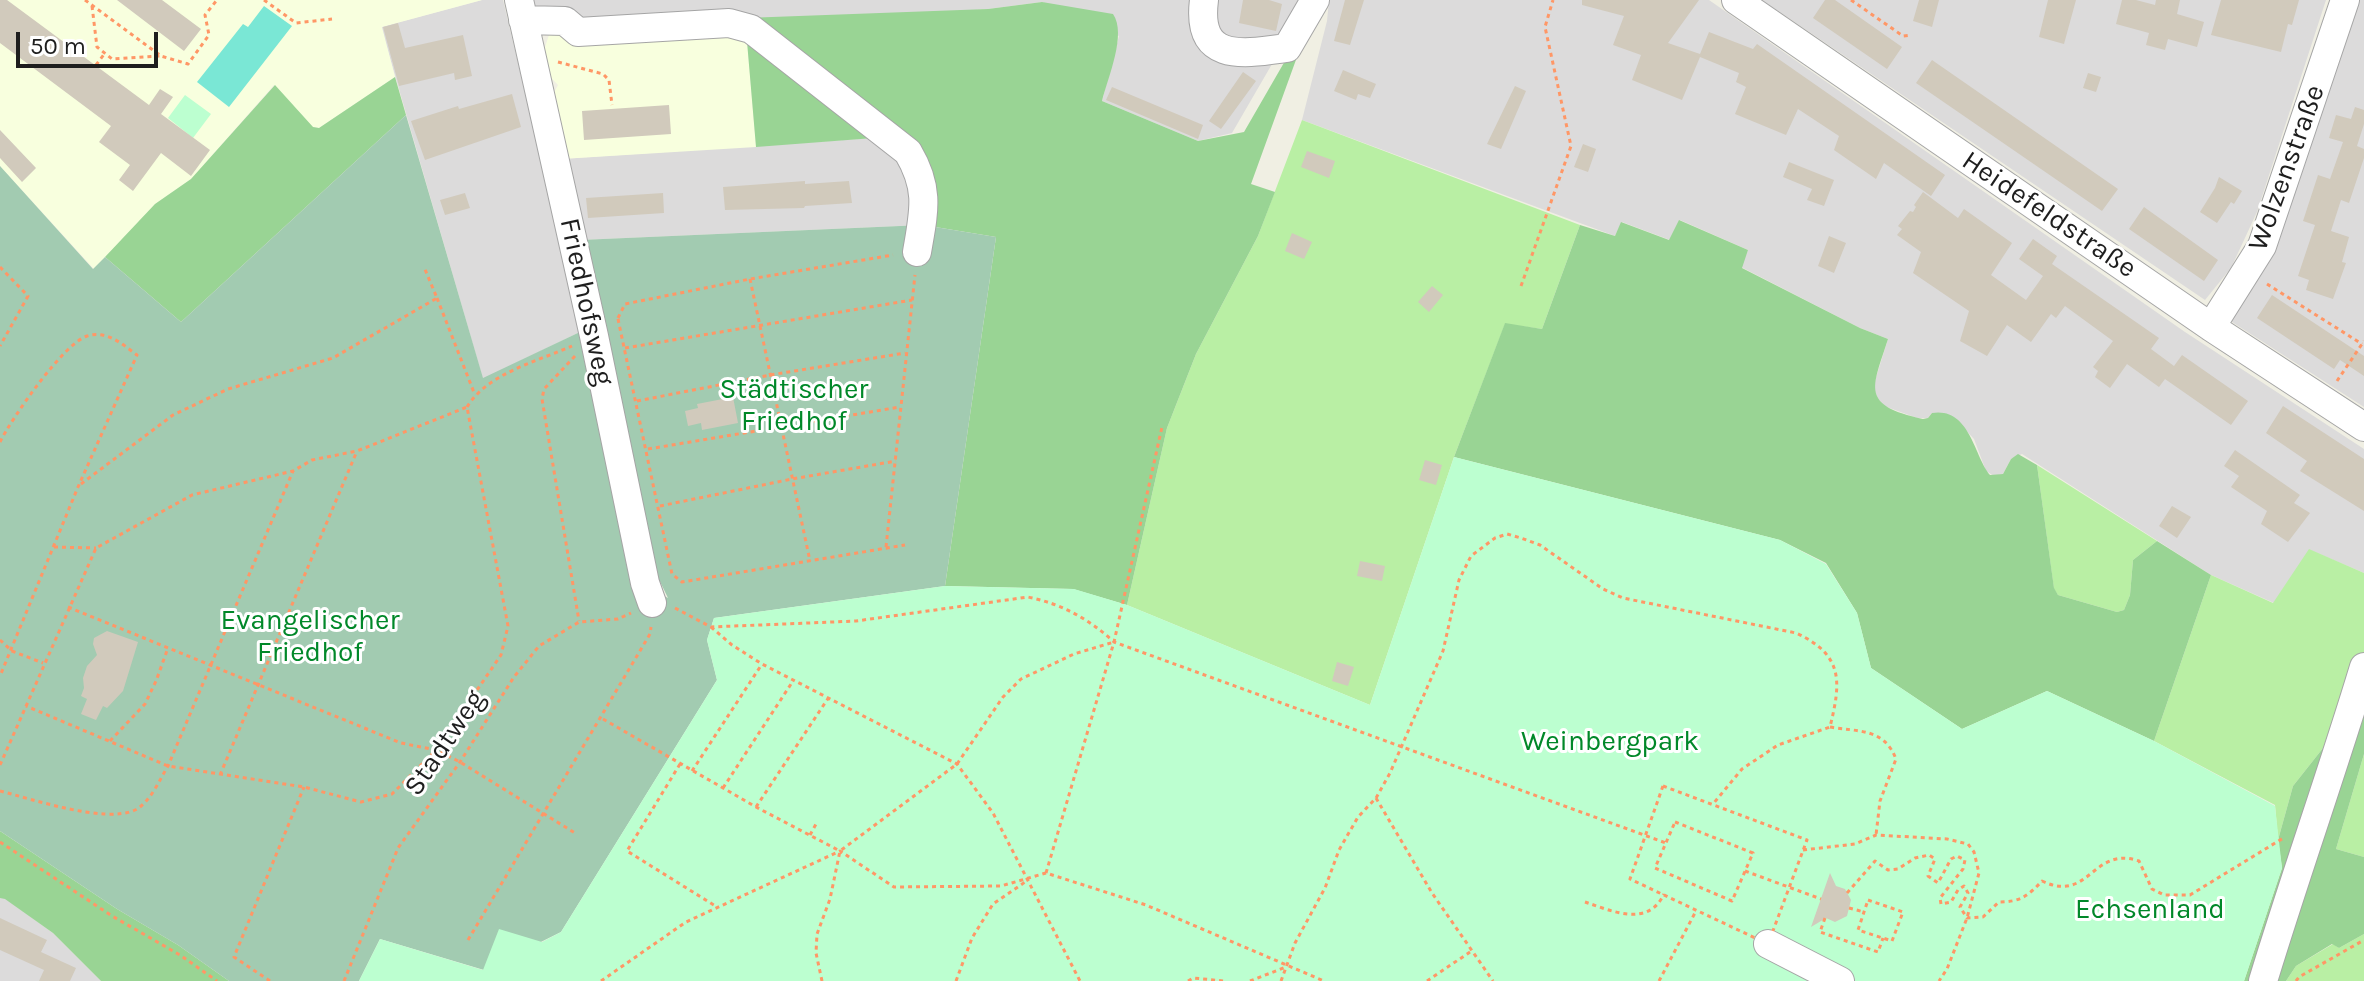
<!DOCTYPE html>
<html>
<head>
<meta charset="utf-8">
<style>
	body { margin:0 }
	#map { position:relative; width:2364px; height:981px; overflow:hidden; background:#f0efe3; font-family:Karla,sans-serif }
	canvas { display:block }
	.scale { position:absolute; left:16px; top:32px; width:142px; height:36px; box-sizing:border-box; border:4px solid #1e1e1e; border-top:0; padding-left:10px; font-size:24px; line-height:28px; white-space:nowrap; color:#1e1e1e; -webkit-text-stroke:6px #fff; paint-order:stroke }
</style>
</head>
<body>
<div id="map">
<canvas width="2364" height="981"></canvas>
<div class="scale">50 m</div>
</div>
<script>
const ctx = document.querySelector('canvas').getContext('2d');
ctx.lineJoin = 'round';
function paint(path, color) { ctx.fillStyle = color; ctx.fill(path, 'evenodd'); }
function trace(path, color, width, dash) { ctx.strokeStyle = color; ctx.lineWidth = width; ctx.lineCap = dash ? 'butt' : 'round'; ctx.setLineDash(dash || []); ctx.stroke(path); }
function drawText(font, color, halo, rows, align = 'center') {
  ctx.font = font + ' Karla,sans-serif'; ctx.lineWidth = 6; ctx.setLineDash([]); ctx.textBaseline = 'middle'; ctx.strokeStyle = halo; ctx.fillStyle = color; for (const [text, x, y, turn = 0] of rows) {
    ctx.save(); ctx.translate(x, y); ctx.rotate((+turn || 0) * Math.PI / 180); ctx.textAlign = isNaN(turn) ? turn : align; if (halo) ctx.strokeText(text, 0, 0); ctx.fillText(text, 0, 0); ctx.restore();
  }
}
const residential = new Path2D(`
	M 482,0 L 503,0 L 582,331 L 483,379 L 381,27 Z
	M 524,0 L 1304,0 L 1279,52 L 1232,133 L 1198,141 L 1102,101 L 1119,36 L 1042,2 L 988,9 L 746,29 L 549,35 L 526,10 Z
	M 1329,0 L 1709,0 L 2185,332 L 2364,449 L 2364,573 L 2310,550 L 2274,603 L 2211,575 L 2022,454 L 2011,459 L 2003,474 L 1994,476 L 1986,471 L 1974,439 L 1958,422 L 1932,413 L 1928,418 L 1917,418 L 1884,406 L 1877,398 L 1873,387 L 1888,339 L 1860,328 L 1741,267 L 1748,250 L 1680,220 L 1670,240 L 1622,222 L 1615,236 L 1302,120 L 1327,21 Z
	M 1762,0 L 2326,0 L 2257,212 L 2231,268 L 2205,300 Z
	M 2355,0 L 2364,0 L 2364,407 L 2232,322 L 2232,314 Z
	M 887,137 L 907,153 L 923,225 L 580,240 L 561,159 Z
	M 0,898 L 5,898 L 53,933 L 101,981 L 0,981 Z`);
const education = new Path2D(`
	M 7,0 L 482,0 L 382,27 L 395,77 L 319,128 L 313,127 L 274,85 L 191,179 L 155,204 L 94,269 L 0,166 L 0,30 L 13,5 Z
	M 746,29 L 756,147 L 561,159 L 549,102 L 558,85 L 539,65 L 549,35 Z`);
const grass = new Path2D(`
	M 1302,120 L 1580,225 L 1542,329 L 1505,324 L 1454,457 L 1370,705 L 1127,605 L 1167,428 L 1196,354 L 1258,236 Z
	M 2037,465 L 2157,541 L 2133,560 L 2130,595 L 2124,610 L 2117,612 L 2058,595 L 2054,589 Z
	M 2309,549 L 2364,573 L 2364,673 L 2327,743 L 2293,786 L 2278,840 L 2275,805 L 2154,741 L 2211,575 L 2273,603 Z
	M 2364,754 L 2364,857 L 2336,849 Z
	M 2364,934 L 2364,981 L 2286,981 L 2296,966 L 2333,944 L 2339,948 Z`);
const forest = new Path2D(`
	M 1042,2 L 1113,14 C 1127,34 1108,77 1102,101 L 1198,141 L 1244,132 L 1289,54 L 1297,57 L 1251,184 L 1275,192 L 1258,236 L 1196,354 L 1167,428 L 1127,605 L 1073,589 L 945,586 L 996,237 L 923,225 L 907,153 L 887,137 L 756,147 L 745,18 L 988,9 Z
	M 395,77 L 406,115 L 181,322 L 105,257 L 155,204 L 191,179 L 275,85 L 313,127 L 319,128 Z
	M 1679,220 L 1748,250 L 1742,268 L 1860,328 L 1888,339 C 1872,389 1860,405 1923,419 L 1928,418 L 1932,413 C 1970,407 1974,456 1990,475 L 2003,474 L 2011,459 L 2018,454 L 2037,465 L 2054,588 L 2058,595 L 2117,612 L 2124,610 L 2130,595 L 2133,560 L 2157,541 L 2211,575 L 2154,741 L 2047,691 L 1962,729 L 1871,668 L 1857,613 L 1826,563 L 1780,540 L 1454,457 L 1505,323 L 1542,329 L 1580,225 L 1615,236 L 1621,222 L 1669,240 Z
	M 2364,674 L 2364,754 L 2336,849 L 2364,857 L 2364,934 L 2339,948 L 2332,944 L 2296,966 L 2286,981 L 2244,981 L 2282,868 L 2278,840 L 2293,786 L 2327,743 Z
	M 0,831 L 117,909 L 178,945 L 229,981 L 101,981 L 53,933 L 5,899 L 0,898 Z`);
const cemetery = new Path2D(`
	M 406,115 L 483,378 L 582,331 L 632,578 L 668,598 L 648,557 L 580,240 L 923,225 L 996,237 L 945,586 L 714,618 L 707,640 L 717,680 L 561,932 L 484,970 L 380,939 L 359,981 L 229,981 L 178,945 L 117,909 L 0,831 L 0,166 L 93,269 L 105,257 L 181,322 Z`);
const park = new Path2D(`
	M 185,95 L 211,114 L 193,138 L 168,118 Z
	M 1454,457 L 1780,540 L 1826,564 L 1857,613 L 1871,668 L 1962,729 L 2047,691 L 2154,741 L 2275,806 L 2282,868 L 2244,981 L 359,981 L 380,939 L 483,970 L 499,929 L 542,942 L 561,932 L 717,680 L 707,640 L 714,618 L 945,586 L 1074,589 L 1127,605 L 1370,705 Z`);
const pitch = new Path2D(`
	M 264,6 L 292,26 L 229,107 L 197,82 L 243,24 L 248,27 Z`);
const building = new Path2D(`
	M 0,0 L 7,0 L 149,105 L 160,89 L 173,97 L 161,114 L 210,150 L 191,176 L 161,153 L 133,191 L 119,180 L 130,165 L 99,142 L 111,126 L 0,43 Z
	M 117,0 L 162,0 L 201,29 L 184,51 Z
	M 1243,0 L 1269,0 L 1282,4 L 1276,31 L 1239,23 Z
	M 1345,0 L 1364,0 L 1350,45 L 1334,41 Z
	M 1582,0 L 1699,0 L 1668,43 L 1700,54 L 1709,32 L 1753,49 L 1757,44 L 1945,175 L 1931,196 L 1884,163 L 1876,179 L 1834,150 L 1839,136 L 1798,109 L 1786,135 L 1735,114 L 1746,87 L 1736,82 L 1739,73 L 1700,57 L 1682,100 L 1632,80 L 1641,55 L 1613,45 L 1624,16 L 1582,5 Z
	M 1825,0 L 1835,0 L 1902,47 L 1887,69 L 1813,18 Z
	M 1919,0 L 1939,0 L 1932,27 L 1913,21 Z
	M 2048,0 L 2076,0 L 2064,44 L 2039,37 Z
	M 2122,0 L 2136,0 L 2155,5 L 2156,0 L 2180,0 L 2177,14 L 2204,22 L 2197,47 L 2168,39 L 2165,50 L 2146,45 L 2149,33 L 2116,24 Z
	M 2221,0 L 2299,0 L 2292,25 L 2288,24 L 2281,52 L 2211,35 Z
	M 398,23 L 405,48 L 463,35 L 472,76 L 455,80 L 454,73 L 399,86 L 383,27 Z
	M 1932,60 L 2118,189 L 2102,211 L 1916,83 Z
	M 1343,70 L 1376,84 L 1370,98 L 1358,94 L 1356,100 L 1334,91 Z
	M 1243,72 L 1256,81 L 1221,129 L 1209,121 Z
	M 2088,73 L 2101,77 L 2096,92 L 2083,88 Z
	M 1515,86 L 1526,91 L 1501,149 L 1487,144 Z
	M 1112,87 L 1203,125 L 1198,139 L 1106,100 Z
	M 512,94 L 521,127 L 425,160 L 411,121 L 458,106 L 459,109 Z
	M 669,105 L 671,134 L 584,140 L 582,111 Z
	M 2355,107 L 2364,110 L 2364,124 L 2357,146 L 2364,149 L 2364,158 L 2349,203 L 2341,200 L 2331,231 L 2349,237 L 2342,262 L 2346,263 L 2333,299 L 2306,290 L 2309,280 L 2298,276 L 2315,225 L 2303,221 L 2318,175 L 2330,179 L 2343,142 L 2329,138 L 2336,115 L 2351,119 Z
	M 0,130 L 36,168 L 22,182 L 0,158 Z
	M 1583,144 L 1596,149 L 1588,172 L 1574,167 Z
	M 1307,151 L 1335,161 L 1329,178 L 1301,167 Z
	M 1789,162 L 1834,180 L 1824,206 L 1807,200 L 1812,189 L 1783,177 Z
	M 2219,177 L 2242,191 L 2234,204 L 2231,202 L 2217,223 L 2200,212 L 2215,188 Z
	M 805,181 L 805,184 L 849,181 L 852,203 L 805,206 L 804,208 L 725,210 L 723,187 Z
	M 1923,192 L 1958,218 L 1964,209 L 2012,243 L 1991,275 L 2026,300 L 2043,276 L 2019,259 L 2033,239 L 2057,256 L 2052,264 L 2159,338 L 2151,349 L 2174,366 L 2182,355 L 2248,401 L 2231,425 L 2165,379 L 2159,387 L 2127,364 L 2110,388 L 2095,377 L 2098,371 L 2093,367 L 2113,341 L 2065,306 L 2056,318 L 2051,314 L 2031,342 L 2007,325 L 1987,356 L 1960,341 L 1969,311 L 1913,273 L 1921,252 L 1897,235 L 1902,229 L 1898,226 L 1910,211 L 1913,212 L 1916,207 L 1914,205 Z
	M 465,193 L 470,208 L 445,215 L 440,200 Z
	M 663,193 L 664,213 L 588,218 L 586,198 Z
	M 2144,207 L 2218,260 L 2204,281 L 2129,229 Z
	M 1292,233 L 1312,242 L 1304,259 L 1285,251 Z
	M 1829,236 L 1846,243 L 1834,273 L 1818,266 Z
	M 1432,286 L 1443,295 L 1429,312 L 1418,302 Z
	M 2272,295 L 2364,356 L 2364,376 L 2340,360 L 2334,369 L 2257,318 Z
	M 733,397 L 738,423 L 702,430 L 701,423 L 688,426 L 685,411 L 698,408 L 697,404 Z
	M 2283,406 L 2364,459 L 2364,511 L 2300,471 L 2307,461 L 2266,433 Z
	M 2235,450 L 2300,495 L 2294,503 L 2310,513 L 2288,542 L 2261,524 L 2267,511 L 2231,487 L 2239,476 L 2224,466 Z
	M 1425,460 L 1442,465 L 1436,485 L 1419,480 Z
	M 2172,506 L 2191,517 L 2177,538 L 2159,526 Z
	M 1360,561 L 1385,566 L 1382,581 L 1357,576 Z
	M 107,631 L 138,642 L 123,691 L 107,708 L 103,706 L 96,720 L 81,714 L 87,699 L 81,696 L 84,688 L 83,678 L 87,666 L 97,655 L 93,644 L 94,638 Z
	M 1337,662 L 1354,667 L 1348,686 L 1332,681 Z
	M 1830,873 L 1836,886 L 1845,889 L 1851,900 L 1847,916 L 1835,922 L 1826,918 L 1811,927 Z
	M 0,918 L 47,940 L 41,952 L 76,968 L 70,981 L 39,981 L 44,970 L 0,950 Z`);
const path = new Path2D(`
	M 85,0 L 161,56 L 188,64 L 209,35 L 205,15 L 217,0
	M 264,0 L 296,23 L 332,19
	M 1851,0 L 1903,36 L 1911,35
	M 92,6 L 97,47 L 112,59 L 160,56
	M 558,62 L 603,74 L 609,80 L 612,105
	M 96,65 L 105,53
	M 0,267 L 28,296 L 0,346
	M 750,279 L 810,561
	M 2267,284 L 2362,344
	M 1521,286 L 1571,146 L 1545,27 L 1553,0
	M 437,298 L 475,395
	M 618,318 L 625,304 L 750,279 L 893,255
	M 618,319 L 672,574 L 682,582 L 905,545
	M 625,348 L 912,300
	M 575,356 L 544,389 L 542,399 L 579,621
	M 2337,381 L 2364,341
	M 637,401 L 770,375 L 905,353
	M 467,407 C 488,373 536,362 572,346
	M 0,442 C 12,418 63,344 87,336 C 107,330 122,344 137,355 L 78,487 L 0,676
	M 648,449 L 900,407
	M 81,484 L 173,415 L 228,389 L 333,358 L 437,298 L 424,267
	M 660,506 L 792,479 L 896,461
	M 54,547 L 96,548
	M 886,547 L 915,275
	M 68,607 L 401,743 L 436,750 L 460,762 L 575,833
	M 675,608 L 711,627 L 856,621 L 1028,597 C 1062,604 1089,619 1114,642 L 1666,843
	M 711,627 L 732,645 L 762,664 L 957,764 L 993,813 L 1080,981
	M 0,640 L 12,651 L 43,663
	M 603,719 L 756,807 L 840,851
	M 1830,727 C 1859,732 1884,728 1896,759 L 1880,801 L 1876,835
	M 110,741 L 145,704 L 156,681 L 168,648
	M 680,764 L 627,851 L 717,907
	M 0,765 L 96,548 L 192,495 L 293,471 L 312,460 L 357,451 L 467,407 L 508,626 L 501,655 L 436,750 L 392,794 L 361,802 L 304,787 L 168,766 L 26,706
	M 692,771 L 762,664
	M 220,775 L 357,451
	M 1663,786 L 1807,840 L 1768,944 L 1630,879 Z
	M 723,788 L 793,681
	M 0,791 C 32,799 105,824 135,810 C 150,803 160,779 168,766 L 293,471
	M 1376,798 L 1432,893 L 1493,981
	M 756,807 L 829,697
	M 1675,822 L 1753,853 L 1732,901 L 1655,868 Z
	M 810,835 L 816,824
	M 0,842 L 112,916 L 180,955 L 217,981
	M 1803,850 L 1855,844 L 1876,835 L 1947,839 L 1968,844 L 1974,852 L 1979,873 L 1967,918 L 1947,969 L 1939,981
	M 1745,871 L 1821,899
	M 1046,873 L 1114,642 L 1162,427
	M 1847,893 L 1875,861 L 1888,870 L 1898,869 L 1915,858 L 1929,855 L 1935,859 L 1928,876 L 1938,883 L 1951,859 L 1957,856 L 1965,860 L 1963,869 L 1940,898 L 1941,904 L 1951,902 L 1958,890 L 1964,886 L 1968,893 L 1960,907 L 1967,918 L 1983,917 L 1999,902 C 2020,902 2028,896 2042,881 C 2090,904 2092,845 2139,861 L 2152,889 L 2164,895 L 2190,895 L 2285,837
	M 1868,900 L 1903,912 L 1892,941 L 1858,930 Z
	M 1585,902 C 1612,911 1648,928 1664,894
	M 1849,908 L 1864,912
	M 1825,918 L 1820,932 L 1878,952 L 1883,938
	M 468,940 L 650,634 L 651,627
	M 270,981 L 234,957 L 304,787
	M 344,981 L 398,848 L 460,762 L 514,677 L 539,646 L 579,622 L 618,619 L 631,613
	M 601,981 L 686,922 L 840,851 L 894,887 L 1001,886 L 1046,873 L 1146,905 L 1324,981
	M 822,981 L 816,953 L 817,934 L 830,899 L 840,851 L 957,764 L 1003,697 L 1021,679 L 1074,654 L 1114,642
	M 956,981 L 972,938 L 993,904 L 1025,882
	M 1188,981 L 1193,978 L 1224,981
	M 1250,981 L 1286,967
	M 1281,981 L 1295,943 L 1325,888 L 1339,850 L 1358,817 L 1376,798 L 1390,773 L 1443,651 L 1459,580 L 1471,556 L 1495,538 L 1507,534 L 1521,538 L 1540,545 L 1603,589 L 1623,598 L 1796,633 C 1844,655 1841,682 1830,727 L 1778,745 L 1742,769 L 1713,804
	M 1427,981 L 1470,952
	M 1659,981 L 1696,911
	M 2296,981 L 2299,977 L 2364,940`);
const minor = new Path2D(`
	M 519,0 L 594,336 L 645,583 L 652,603
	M 1204,0 C 1196,63 1243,54 1287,48 L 1315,0
	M 1736,0 L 2211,327 L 2364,427
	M 523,20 L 565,21 L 578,32 L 729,23 L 751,29 L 908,152 C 930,189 924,211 917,252
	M 2211,327 L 2262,246 L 2345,0
	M 1768,944 L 1840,981
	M 2263,981 C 2295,876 2332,773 2364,667`);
const streetNames = [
	["Wolzenstraße",2287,168,-70],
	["Heidefeldstraße",2049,215,34],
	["Friedhofsweg",586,302,78],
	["Stadtweg",445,743,-56]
];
const parkNames = [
	["Städtischer",794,390],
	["Friedhof",794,422],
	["Evangelischer",310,621],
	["Friedhof",310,653],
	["Weinbergpark",1610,742],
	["Echsenland",2150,910]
];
paint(residential, '#dcdbdb');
paint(education, '#f8ffde');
paint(grass, '#b9efa4');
paint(forest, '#99d494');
paint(cemetery, '#a2cbb1');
paint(park, '#bcffd0');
paint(pitch, '#7ae7d5');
paint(building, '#d1cabc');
trace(minor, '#a5a5a5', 30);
trace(path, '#ff9766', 3, [4, 4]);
trace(minor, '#fff', 28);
drawText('28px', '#1e1e1e', '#fff', streetNames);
drawText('28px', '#018829', '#fff', parkNames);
</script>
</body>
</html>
